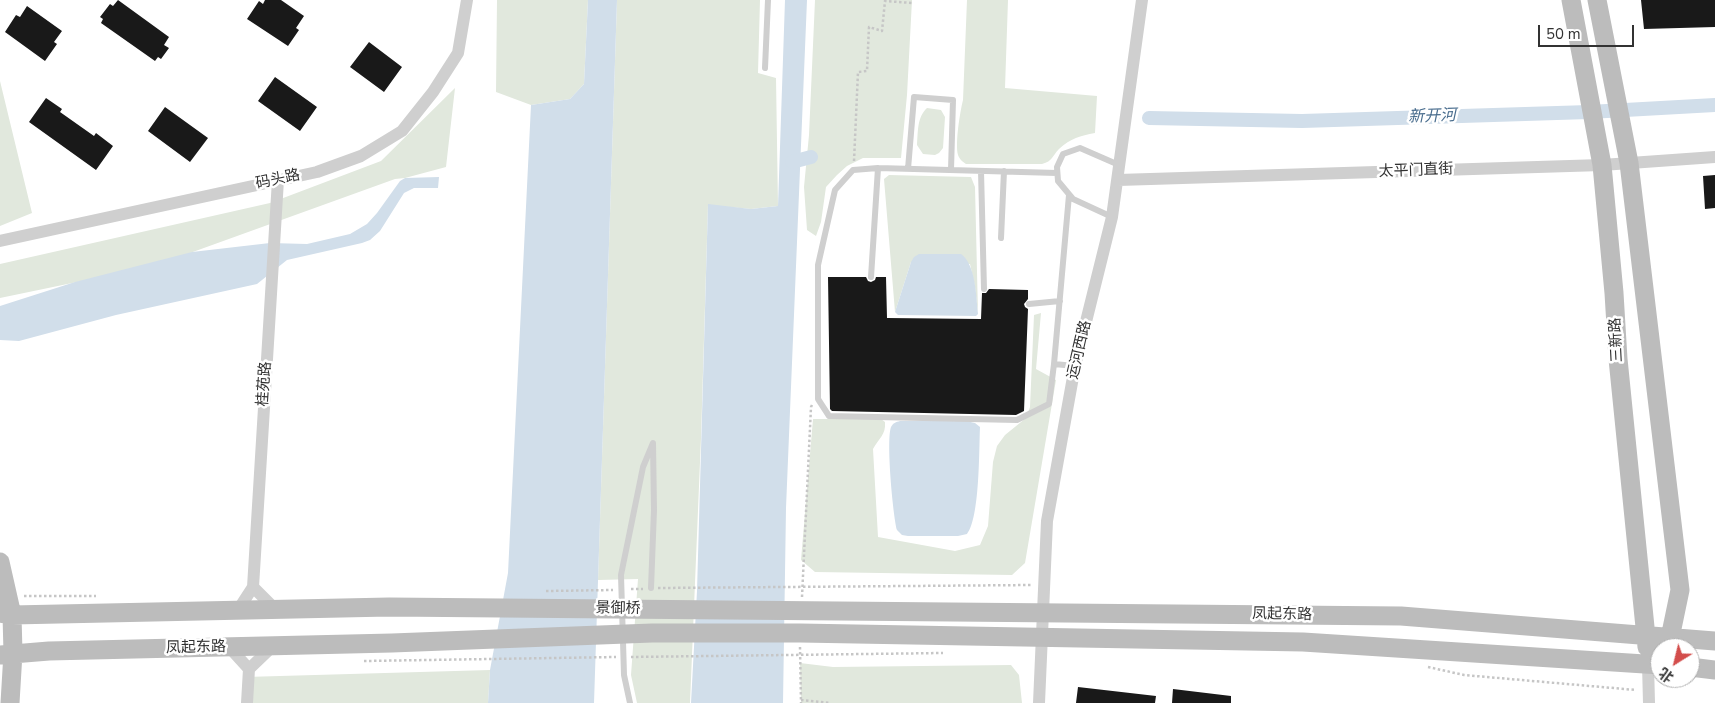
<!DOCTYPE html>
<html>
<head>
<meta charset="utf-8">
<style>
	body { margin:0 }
	#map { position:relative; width:1715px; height:703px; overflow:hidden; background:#fff; font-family:"Nunito Sans","Noto Sans SC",sans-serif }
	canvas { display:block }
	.north { position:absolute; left:1650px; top:638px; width:50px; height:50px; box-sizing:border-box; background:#fff; border:1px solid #adadad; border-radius:50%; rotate:216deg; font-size:14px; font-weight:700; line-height:20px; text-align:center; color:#323232 }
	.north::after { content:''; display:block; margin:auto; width:18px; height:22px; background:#d34d4b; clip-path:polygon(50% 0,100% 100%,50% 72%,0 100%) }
	.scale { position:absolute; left:1538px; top:25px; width:96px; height:22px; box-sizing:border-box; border:2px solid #323232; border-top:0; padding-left:6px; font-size:15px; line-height:18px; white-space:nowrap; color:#323232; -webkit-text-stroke:4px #fff; paint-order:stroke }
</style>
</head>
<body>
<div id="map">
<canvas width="1715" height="703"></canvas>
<div class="north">北</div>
<div class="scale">50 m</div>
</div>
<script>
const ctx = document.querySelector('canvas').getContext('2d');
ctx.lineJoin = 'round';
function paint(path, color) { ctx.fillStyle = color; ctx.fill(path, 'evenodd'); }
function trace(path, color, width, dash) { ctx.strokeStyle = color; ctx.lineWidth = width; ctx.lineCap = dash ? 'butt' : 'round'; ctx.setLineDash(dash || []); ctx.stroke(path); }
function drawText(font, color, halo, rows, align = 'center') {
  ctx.font = font + ' "Nunito Sans","Noto Sans SC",sans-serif'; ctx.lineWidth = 5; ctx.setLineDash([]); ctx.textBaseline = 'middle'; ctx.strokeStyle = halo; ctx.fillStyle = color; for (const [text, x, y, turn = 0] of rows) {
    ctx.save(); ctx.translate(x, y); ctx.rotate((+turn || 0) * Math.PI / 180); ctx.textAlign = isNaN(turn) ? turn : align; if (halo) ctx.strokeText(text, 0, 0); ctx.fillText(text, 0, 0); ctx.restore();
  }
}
const green = new Path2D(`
	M 497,0 L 588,0 L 584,84 L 570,99 L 531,105 L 496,92 Z
	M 617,0 L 760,0 L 758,73 L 776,78 L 778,206 L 751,209 L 708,205 L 701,438 L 690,703 L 637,703 L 631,675 L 638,579 L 598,580 Z
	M 815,0 L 912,0 L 907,95 L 901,158 L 863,158 L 847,166 L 837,175 L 826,187 L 821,222 L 816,236 L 807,230 L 804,187 L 809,135 Z
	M 967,0 L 1008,0 L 1005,88 L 1097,96 L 1095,133 C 1080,136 1071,138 1059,149 C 1052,156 1053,161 1042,164 L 966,164 C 962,161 960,160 958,155 C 955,143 960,112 963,100 Z
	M 0,81 L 32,213 L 0,226 Z
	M 455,88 L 446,167 L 405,178 L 395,179 L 154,266 L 0,298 L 0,264 L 270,203 L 381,161 Z
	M 927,108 L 941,110 L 945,117 L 943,148 L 939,153 L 935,155 L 923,154 L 917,145 C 918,132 917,117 927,108 Z
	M 889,175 L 971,177 L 975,187 L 978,314 L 975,287 L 970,264 L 911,262 L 895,312 L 884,179 Z
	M 1041,313 L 1036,369 L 1056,380 L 1025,563 L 1012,575 L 815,572 L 801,560 L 813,419 L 881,419 L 885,422 C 886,435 879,438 873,449 L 878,537 L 955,551 L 980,545 L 988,526 L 993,462 L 997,446 L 1005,435 L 1026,418 L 1030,407 L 1034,315 Z
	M 800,663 L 833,667 L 1011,665 L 1019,675 L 1022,703 L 801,703 Z
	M 490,670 L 488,703 L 243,703 L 245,677 Z`);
const water = new Path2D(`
	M 588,0 L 617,0 L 594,703 L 488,703 L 490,670 L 508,573 L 531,105 L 570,99 L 584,84 Z
	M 785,0 L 807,0 L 786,508 L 783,703 L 691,703 L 697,591 L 708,204 L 751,209 L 778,206 Z
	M 439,177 L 438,188 L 414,188 L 404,193 L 380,231 L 370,240 L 362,243 L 287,260 L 257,284 L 116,315 L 19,341 L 0,340 L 0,306 L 75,282 L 192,252 L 270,243 L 307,244 L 350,234 L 367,224 L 377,213 L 400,181 L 405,178 Z
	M 919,254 L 961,254 C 976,265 976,296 978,314 L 976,316 L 898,315 L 895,312 L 911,262 L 914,257 Z
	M 900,421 L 966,421 L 975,423 L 980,427 C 979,449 980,518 967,534 L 958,536 L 908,536 L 902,535 L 897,530 C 893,515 886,440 891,427 C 893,423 896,422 900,421 Z`);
const canal = new Path2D(`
	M 1149,118 L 1302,121 L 1589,112 L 1715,105
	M 792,162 L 811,157`);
const building = new Path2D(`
	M 118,0 L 169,37 L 164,45 L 169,48 L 161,59 L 158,57 L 155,61 L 101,23 L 103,19 L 100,17 L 110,4 L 113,6 Z
	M 265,0 L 281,0 L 304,16 L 296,28 L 299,30 L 288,46 L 247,19 L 259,1 L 263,4 Z
	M 1641,0 L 1715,0 L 1715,27 L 1644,29 Z
	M 27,6 L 62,31 L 54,42 L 57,44 L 45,61 L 5,32 L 16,15 L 20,17 Z
	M 369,42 L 402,67 L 384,92 L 350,67 Z
	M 275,77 L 317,107 L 300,131 L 258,101 Z
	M 46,98 L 62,109 L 60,112 L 94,136 L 96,133 L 113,146 L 96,170 L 29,122 Z
	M 165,107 L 208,138 L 190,162 L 148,131 Z
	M 1715,175 L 1715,208 L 1705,209 L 1703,176 Z
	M 828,277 L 866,277 L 868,281 L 871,282 L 875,280 L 876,277 L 886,277 L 887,318 L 981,319 L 982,293 L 986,293 L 989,289 L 1028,290 L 1028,299 L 1024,304 L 1025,307 L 1028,309 L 1024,411 L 1016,415 L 832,411 L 830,409 Z
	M 1078,687 L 1156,696 L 1155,703 L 1076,703 Z
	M 1173,689 L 1231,696 L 1231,703 L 1172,703 Z`);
const path = new Path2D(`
	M 854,161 L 858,72 L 867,71 L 869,27 L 882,31 L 885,1 L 912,3
	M 658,588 L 1033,585
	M 631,589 L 643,589
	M 546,591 L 613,590
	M 24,596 L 96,596
	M 802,597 L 811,407 L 812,405
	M 800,647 L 801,703
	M 631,657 L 943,653
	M 364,661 L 616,657
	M 1428,667 L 1464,675 L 1636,690
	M 801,700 L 830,703`);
const lane = new Path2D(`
	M 765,68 L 768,0
	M 908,169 L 914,97 L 953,100 L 951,170
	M 981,171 L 984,289
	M 1069,195 L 1054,364 L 1075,366
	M 1112,217 L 1073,199 L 1058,181 L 1057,167 L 1063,154 L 1080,148 L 1119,165
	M 1001,238 L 1004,171
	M 871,277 L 878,168
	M 1029,304 L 1060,301
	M 1054,364 L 1049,404 L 1017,420 L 829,416 L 818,399 L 818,265 L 835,190 L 853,170 L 878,168 L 1057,173
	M 630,703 L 624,675 L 621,575 L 643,467 L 653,443 L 654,510 L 651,588`);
const street = new Path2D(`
	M 1118,180 L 1602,165 L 1715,157
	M 0,241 L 317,172 L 361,156 L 402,131 L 433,92 L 458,53 L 467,0
	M 253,587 L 275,609
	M 238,610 L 253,587 L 278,180
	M 229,647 L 249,669
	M 1648,664 L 1649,703
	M 247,703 L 249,669 L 273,646
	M 1039,703 L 1047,521 L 1075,366 L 1112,217 L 1142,0`);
const secondary = new Path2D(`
	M 1571,0 L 1602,165 L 1614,293 L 1618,359 L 1647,647
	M 1597,0 L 1629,163 L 1680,590 L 1670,638 L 1662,647
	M 0,562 L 12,615 L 13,653 L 10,703
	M 0,613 L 12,615 L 389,607 L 1401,616 L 1715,641
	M 0,655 L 49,651 L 392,643 L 652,633 L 800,633 L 1303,642 L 1660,665
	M 1690,667 L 1715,670`);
const streetNames = [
	["太平门直街",1416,171,-2],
	["码头路",278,180,-12],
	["三新路",1617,340,-93],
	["运河西路",1080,350,-77],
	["桂苑路",265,384,-86],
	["景御桥",618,609,1],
	["凤起东路",1282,615,1],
	["凤起东路",196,648,-1]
];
const waterNames = [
	["新开河",1432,117,-2]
];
paint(green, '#e1e8dd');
paint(water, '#d1deea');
trace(canal, '#d1deea', 14);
paint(building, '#191919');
trace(path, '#c6c6c6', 2.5, [2.5, 2.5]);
trace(lane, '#cfcfcf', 6);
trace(street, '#cfcfcf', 12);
trace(secondary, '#bcbcbc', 19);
drawText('15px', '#323232', '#fff', streetNames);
drawText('italic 16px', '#486c8d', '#fff', waterNames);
</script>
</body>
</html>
